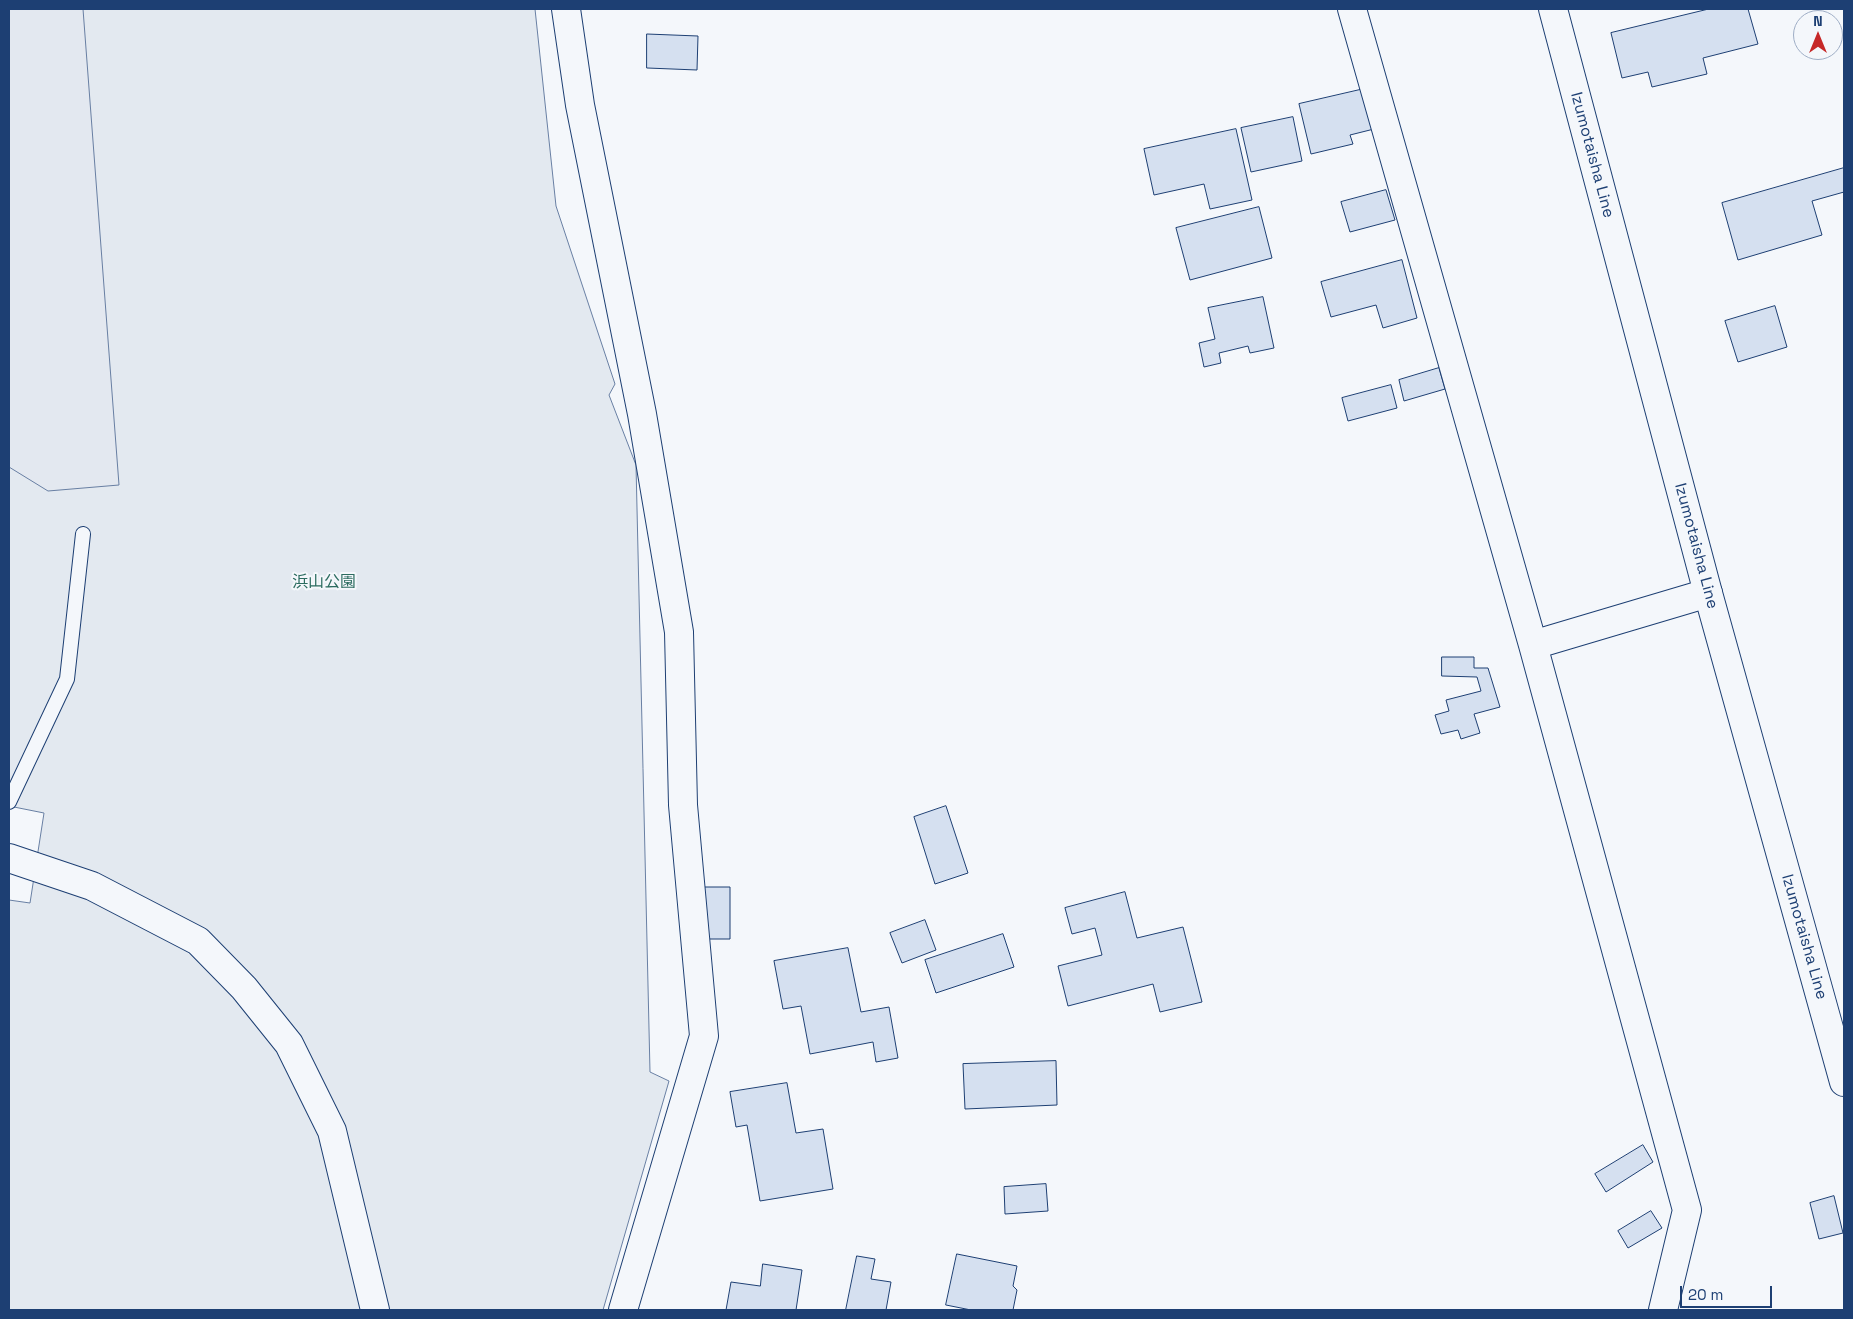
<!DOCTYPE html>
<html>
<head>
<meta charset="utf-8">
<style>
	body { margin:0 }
	#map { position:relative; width:1853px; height:1319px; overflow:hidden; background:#f4f7fb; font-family:"Space Grotesk",sans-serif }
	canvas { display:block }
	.frame { position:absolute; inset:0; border:10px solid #1d3f73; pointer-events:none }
	.north { position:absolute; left:1793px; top:10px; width:50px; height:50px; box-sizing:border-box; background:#f4f7fb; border:1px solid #9eadc5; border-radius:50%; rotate:0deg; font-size:14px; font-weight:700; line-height:20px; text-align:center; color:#1d3f73 }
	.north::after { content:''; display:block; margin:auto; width:18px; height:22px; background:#c62828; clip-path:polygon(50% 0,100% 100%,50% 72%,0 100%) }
	.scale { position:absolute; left:1680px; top:1286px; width:92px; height:22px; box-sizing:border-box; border:2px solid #1d3f73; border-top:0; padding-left:6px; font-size:15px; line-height:18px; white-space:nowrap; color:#1d3f73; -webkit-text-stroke:4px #f4f7fb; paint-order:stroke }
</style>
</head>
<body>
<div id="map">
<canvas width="1853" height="1319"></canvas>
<div class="frame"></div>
<div class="north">N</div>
<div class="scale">20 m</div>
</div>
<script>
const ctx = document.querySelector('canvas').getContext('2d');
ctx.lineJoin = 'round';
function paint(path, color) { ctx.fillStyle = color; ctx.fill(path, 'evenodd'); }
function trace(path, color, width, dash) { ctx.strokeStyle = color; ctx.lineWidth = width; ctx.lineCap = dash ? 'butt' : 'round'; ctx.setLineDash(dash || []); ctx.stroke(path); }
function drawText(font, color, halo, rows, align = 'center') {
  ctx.font = font + ' "Space Grotesk","Noto Sans JP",sans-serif'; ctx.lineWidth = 4; ctx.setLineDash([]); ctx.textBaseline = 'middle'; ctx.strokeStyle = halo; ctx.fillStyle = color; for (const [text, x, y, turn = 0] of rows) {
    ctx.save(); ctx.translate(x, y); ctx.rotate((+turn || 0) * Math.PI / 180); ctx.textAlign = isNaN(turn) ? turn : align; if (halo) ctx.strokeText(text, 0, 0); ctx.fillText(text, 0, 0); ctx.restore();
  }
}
const green = new Path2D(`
	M 9,9 L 535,9 L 556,206 L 615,384 L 609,395 L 636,465 L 650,1072 L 669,1081 L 603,1310 L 9,1310 L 9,900 L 30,903 L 44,813 L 9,806 Z`);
const parking = new Path2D(`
	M 9,9 L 83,9 L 119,485 L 48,491 L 9,467 Z`);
const building = new Path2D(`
	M 1709,9 L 1748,9 L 1758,44 L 1703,58 L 1707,74 L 1652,87 L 1648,72 L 1622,78 L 1611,33 Z
	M 647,34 L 698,36 L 697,70 L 647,68 Z
	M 1364,89 L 1374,129 L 1350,135 L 1353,144 L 1311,154 L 1299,104 Z
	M 1293,117 L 1302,161 L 1251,172 L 1241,128 Z
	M 1236,129 L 1252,200 L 1210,209 L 1204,184 L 1154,195 L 1144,149 Z
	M 1844,168 L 1844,192 L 1812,201 L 1822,235 L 1738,260 L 1722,203 Z
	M 1386,190 L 1395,220 L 1350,232 L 1341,202 Z
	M 1259,207 L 1272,258 L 1190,280 L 1176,228 Z
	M 1402,260 L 1417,318 L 1383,328 L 1376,305 L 1331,317 L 1321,282 Z
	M 1263,297 L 1274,348 L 1250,353 L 1248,346 L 1219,353 L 1221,363 L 1204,367 L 1199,343 L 1215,339 L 1208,308 Z
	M 1775,306 L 1787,347 L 1738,362 L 1725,321 Z
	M 1439,368 L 1445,389 L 1404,401 L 1399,380 Z
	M 1391,385 L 1397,408 L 1348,421 L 1342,398 Z
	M 1442,657 L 1474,657 L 1474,668 L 1488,668 L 1500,707 L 1474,714 L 1480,733 L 1461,739 L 1458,730 L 1441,734 L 1435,715 L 1449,711 L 1446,700 L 1481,691 L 1477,677 L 1442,676 Z
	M 946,806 L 968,873 L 935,884 L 914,817 Z
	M 703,887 L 730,887 L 730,939 L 704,939 Z
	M 1125,892 L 1137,938 L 1183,927 L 1202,1002 L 1160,1012 L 1153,984 L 1068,1006 L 1058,966 L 1102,955 L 1095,928 L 1072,934 L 1065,908 Z
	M 925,920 L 936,950 L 902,963 L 890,933 Z
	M 1003,934 L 1014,967 L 936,993 L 925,960 Z
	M 848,948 L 861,1012 L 889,1007 L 898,1058 L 876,1062 L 873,1042 L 810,1054 L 801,1006 L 783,1009 L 774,961 Z
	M 1056,1061 L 1057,1105 L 965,1109 L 963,1064 Z
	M 787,1083 L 796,1133 L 823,1129 L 833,1189 L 760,1201 L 747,1125 L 736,1127 L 730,1092 Z
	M 1643,1145 L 1653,1162 L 1606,1192 L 1595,1174 Z
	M 1046,1184 L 1048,1211 L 1005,1214 L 1004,1187 Z
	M 1834,1196 L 1843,1233 L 1819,1239 L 1810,1203 Z
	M 1651,1211 L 1662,1228 L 1628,1248 L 1618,1231 Z
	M 957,1254 L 1017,1266 L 1013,1286 L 1017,1290 L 1013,1310 L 971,1310 L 946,1305 Z
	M 857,1256 L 875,1259 L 871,1279 L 891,1282 L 886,1310 L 846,1310 Z
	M 763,1264 L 802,1270 L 796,1310 L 726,1310 L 731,1282 L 760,1286 Z`);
const service = new Path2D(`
	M 9,802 L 67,679 L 83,534`);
const minor = new Path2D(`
	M 566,9 L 580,105 L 642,414 L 679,632 L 683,805 L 704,1036 L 623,1310
	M 1352,9 L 1533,645 L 1687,1210 L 1663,1310
	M 1533,645 L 1708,593`);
const tertiary = new Path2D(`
	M 9,858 L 92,886 L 198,941 L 244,988 L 289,1044 L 332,1131 L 375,1310`);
const primary = new Path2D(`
	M 1553,9 L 1708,593 L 1844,1082`);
const streetNames = [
	["Izumotaisha Line",1592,155,75],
	["Izumotaisha Line",1696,546,75],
	["Izumotaisha Line",1804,937,74]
];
const parkNames = [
	["浜山公園",324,583]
];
paint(green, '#e3e9f0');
trace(green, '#687fa3', 1);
paint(parking, '#e3e8f0');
trace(parking, '#687fa3', 1);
paint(building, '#d5e0f0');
trace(building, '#1d3f73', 1);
trace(service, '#1d3f73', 16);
trace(minor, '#1d3f73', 30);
trace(tertiary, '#1d3f73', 30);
trace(primary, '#1d3f73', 30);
trace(service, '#f4f7fb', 14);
trace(minor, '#f4f7fb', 28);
trace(tertiary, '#f4f7fb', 28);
trace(primary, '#f4f7fb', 28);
drawText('16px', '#1d3f73', '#f4f7fb', streetNames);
drawText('16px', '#2c6c60', '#f4f7fb', parkNames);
</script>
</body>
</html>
